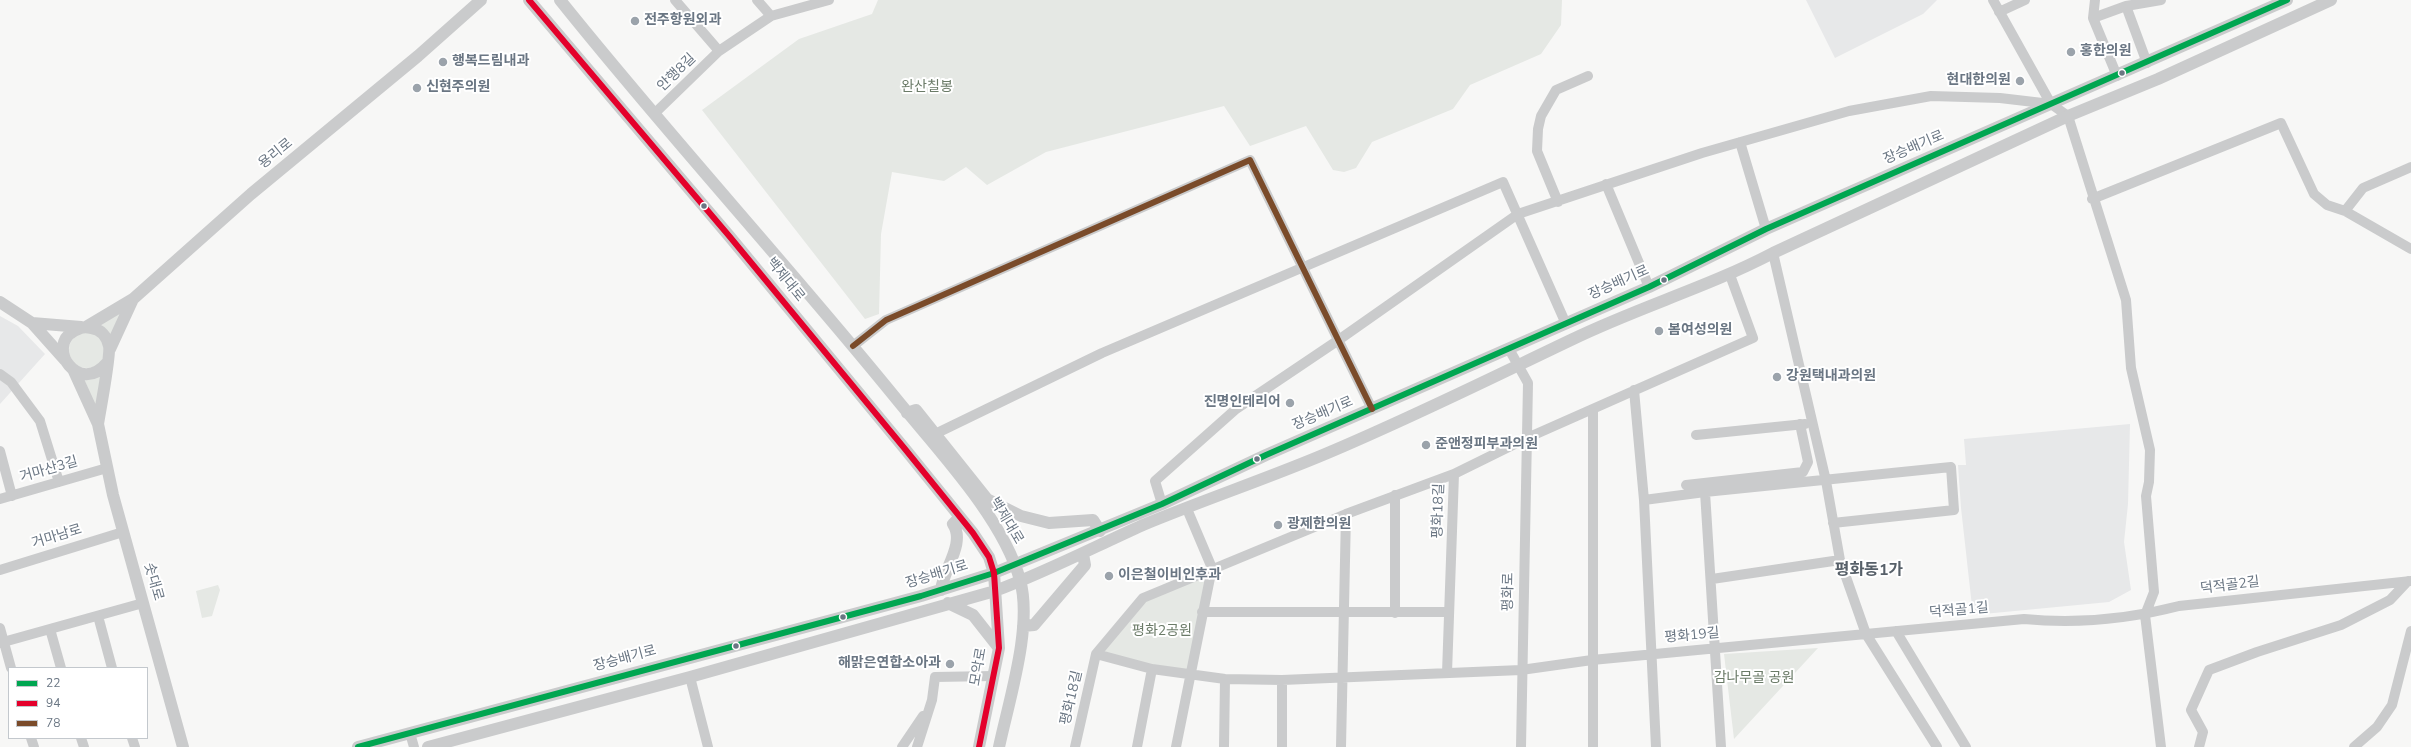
<!DOCTYPE html>
<html>
<head>
<meta charset="utf-8">
<style>
	body { margin:0 }
	#map { position:relative; width:2411px; height:747px; overflow:hidden; background:#f7f7f6; font-family:"Nunito Sans",sans-serif }
	canvas { display:block }
	.legend { position:absolute; left:8px; top:667px; width:140px; height:72px; box-sizing:border-box; background:#fff; border:1px solid #c3c8cd; margin:0; padding:5px 7px; list-style:none; font-size:12px; color:#6a7683 }
	.legend li { display:flex; align-items:center; gap:8px; height:20px }
	.legend b { width:20px; border:1px solid #c3c8cd }
</style>
</head>
<body>
<div id="map">
<canvas width="2411" height="747"></canvas>
<ul class="legend">
<li><b style="height:5px;background:#00a651"></b>22</li>
<li><b style="height:5px;background:#e4002b"></b>94</li>
<li><b style="height:5px;background:#7a4b2a"></b>78</li>
</ul>
</div>
<script>
const ctx = document.querySelector('canvas').getContext('2d');
ctx.lineJoin = 'round';
function paint(path, color) { ctx.fillStyle = color; ctx.fill(path, 'evenodd'); }
function trace(path, color, width, dash) { ctx.strokeStyle = color; ctx.lineWidth = width; ctx.lineCap = dash ? 'butt' : 'round'; ctx.setLineDash(dash || []); ctx.stroke(path); }
function drawText(font, color, halo, rows, align = 'center') {
  ctx.font = font + ' "Nunito Sans","Noto Sans KR",sans-serif'; ctx.lineWidth = 4; ctx.setLineDash([]); ctx.textBaseline = 'middle'; ctx.strokeStyle = halo; ctx.fillStyle = color; for (const [text, x, y, turn = 0] of rows) {
    ctx.save(); ctx.translate(x, y); ctx.rotate((+turn || 0) * Math.PI / 180); ctx.textAlign = isNaN(turn) ? turn : align; if (halo) ctx.strokeText(text, 0, 0); ctx.fillText(text, 0, 0); ctx.restore();
  }
}
const built = new Path2D(`
	M 1806,0 L 1937,0 L 1923,14 L 1835,58 Z
	M 0,316 L 18,326 L 45,354 L 0,404 Z
	M 2130,424 L 2128,504 L 2124,542 L 2131,590 L 2109,602 L 1973,615 L 1961,508 L 1958,465 L 1966,465 L 1964,439 Z`);
const green = new Path2D(`
	M 878,0 L 1562,0 L 1561,25 L 1541,54 L 1470,85 L 1453,109 L 1372,142 L 1356,168 L 1344,172 L 1333,170 L 1306,126 L 1250,146 L 1224,106 L 1046,152 L 987,185 L 966,167 L 944,181 L 892,172 L 881,234 L 879,314 L 865,319 L 702,110 L 799,39 L 872,14 Z
	M 124,305 L 110,344 L 91,326 Z
	M69 350a18 18 0 1 1 36 0a18 18 0 1 1-36 0Z
	M 102,372 L 98,403 L 95,405 L 84,379 Z
	M 1212,568 L 1190,674 L 1096,654 L 1143,598 Z
	M 218,585 L 220,590 L 212,616 L 202,618 L 196,591 Z
	M 1818,648 L 1734,739 L 1724,654 Z`);
const minor = new Path2D(`
	M 675,0 L 719,51
	M 757,0 L 771,16
	M 1993,0 L 2051,104 L 2068,116 L 2126,300 L 2131,368 L 2150,450 L 2149,482 L 2146,496 L 2154,592 L 2145,615 L 2161,747
	M 2095,0 L 2093,18 L 2117,76
	M 1999,12 L 2025,0
	M 2093,18 L 2126,6
	M 2147,63 L 2126,6 L 2161,0
	M 654,114 L 719,51 L 771,16 L 829,0
	M 1740,142 L 1766,229
	M 1606,184 L 1649,287
	M 2092,199 L 2281,123 L 2314,194 L 2327,205 L 2345,211 L 2411,249
	M 1558,202 L 1537,151 L 1538,129 L 1541,116 L 1556,90 L 1588,76
	M 2345,211 L 2363,188 L 2411,167
	M 1773,253 L 1826,481 L 1840,560 L 1866,634 L 1937,747
	M 853,346 L 886,320 L 1250,160 L 1372,409
	M 1509,349 L 1528,383 L 1521,747
	M 0,374 L 11,382 L 40,421 L 59,482
	M 1634,390 L 1644,500 L 1656,747
	M 935,434 L 1102,353 L 1503,182 L 1566,324
	M 1696,435 L 1805,424
	M 0,451 L 12,496
	M 1686,485 L 1803,472 L 1808,462 L 1800,424
	M 1705,492 L 1721,747
	M 0,499 L 107,468
	M 1644,500 L 1705,492 L 1951,467 L 1954,510 L 1833,523
	M 1162,504 L 1155,481 L 1236,409 L 1340,339 L 1518,214 L 1702,153 L 1849,111 L 1931,96 L 2000,98 L 2051,104
	M 0,570 L 123,532
	M 1712,579 L 1840,560
	M 1202,612 L 1449,612
	M 1395,613 L 1395,495
	M 98,616 L 112,668
	M 0,628 L 11,668
	M 50,629 L 61,668
	M 1896,631 L 1966,747
	M 0,643 L 143,603
	M 1096,654 L 1152,669 L 1225,679 L 1282,680 L 1521,670 L 1592,660 L 2024,619 C 2075,624 2129,619 2179,606 L 2411,581
	M 1447,673 L 1454,474
	M 690,677 L 708,747
	M 410,733 L 414,747
	M 31,738 L 34,747
	M 81,738 L 84,747
	M 132,738 L 135,747
	M 902,747 L 923,716
	M 917,747 L 932,700 L 935,677 L 993,676
	M 1075,747 L 1096,654 L 1143,598 L 1346,514 L 1454,474 L 1527,438 L 1753,338 L 1730,275
	M 1137,747 L 1152,669
	M 1176,747 L 1212,568 L 1187,509
	M 1224,747 L 1225,679
	M 1282,747 L 1282,680
	M 1341,747 L 1346,514
	M 1593,747 L 1593,410
	M 2199,747 L 2203,732 L 2191,710 L 2209,670 L 2257,652 L 2341,625 L 2390,600 L 2408,581
	M 2354,747 L 2377,727 L 2392,705 L 2411,631`);
const tertiary = new Path2D(`
	M 529,0 L 730,237 L 905,449 L 973,533 L 989,557 L 994,573 L 999,648 L 979,747
	M 560,0 C 668,135 785,262 894,396 C 935,447 1003,517 1020,580 C 1033,626 1009,700 999,747
	M 0,302 L 32,323 L 81,327
	M 32,323 L 65,360
	M 86,327 L 133,299 L 251,194 L 418,56 L 481,0
	M 110,349 L 133,299
	M 73,369 L 98,424 L 113,495 L 183,747
	M 907,413 L 916,410 L 987,499 L 1021,516 L 1049,523 L 1093,520 L 1100,531
	M 98,424 C 100,411 111,354 109,346 C 107,337 101,329 91,328 C 84,326 80,328 74,331 C 45,347 79,396 107,363
	M 941,590 C 943,570 966,543 953,524 L 960,517
	M 948,603 L 973,615 L 999,648
	M 1023,626 L 1034,625 L 1085,565 L 1083,554
	M 358,747 L 921,596 L 994,573 L 1162,504 L 1266,455 L 1649,287 L 1766,229 L 2287,0
	M 428,747 L 690,677 L 995,591 C 1046,572 1094,547 1143,525 C 1201,501 1260,481 1318,457 C 1405,421 1489,379 1573,339 C 1639,307 1708,287 1773,253 L 2068,116 L 2158,79 L 2331,0`);
const bus1 = new Path2D(`
	M 358,747 L 921,596 L 994,573 L 1162,504 L 1266,455 L 1649,287 L 1766,229 L 2287,0`);
const bus2 = new Path2D(`
	M 529,0 L 730,237 L 905,449 L 973,533 L 989,557 L 994,573 L 999,648 L 979,747`);
const bus3 = new Path2D(`
	M 853,346 L 886,320 L 1250,160 L 1372,409`);
const markers = [
	[635,21,5,"#9ba3ab"],
	[2071,52,5,"#9ba3ab"],
	[443,62,5,"#9ba3ab"],
	[2122,73,3.5,"#6a7683"],
	[2020,81,5,"#9ba3ab"],
	[417,88,5,"#9ba3ab"],
	[704,206,3.5,"#6a7683"],
	[1664,280,3.5,"#6a7683"],
	[1659,331,5,"#9ba3ab"],
	[1777,377,5,"#9ba3ab"],
	[1290,403,5,"#9ba3ab"],
	[1426,445,5,"#9ba3ab"],
	[1257,459,3.5,"#6a7683"],
	[1278,525,5,"#9ba3ab"],
	[1109,576,5,"#9ba3ab"],
	[843,617,3.5,"#6a7683"],
	[736,646,3.5,"#6a7683"],
	[950,664,5,"#9ba3ab"]
];
const poiNames = [
	["전주항원외과",644,21],
	["홍한의원",2080,52],
	["행복드림내과",452,62],
	["현대한의원",2011,81,"right"],
	["신현주의원",426,88],
	["봄여성의원",1668,331],
	["강원택내과의원",1786,377],
	["진명인테리어",1281,403,"right"],
	["준앤정피부과의원",1435,445],
	["광제한의원",1287,525],
	["이은철이비인후과",1118,576],
	["해맑은연합소아과",941,664,"right"]
];
const streetNames = [
	["안행8길",677,73,-44],
	["장승배기로",1914,148,-23],
	["용리로",276,154,-39],
	["백제대로",785,280,51],
	["장승배기로",1619,283,-24],
	["장승배기로",1323,414,-23],
	["거마산3길",49,470,-16],
	["평화18길",1439,511,-88],
	["백제대로",1006,521,59],
	["거마남로",57,537,-17],
	["장승배기로",937,575,-17],
	["솟대로",153,582,74],
	["덕적골2길",2230,586,-7],
	["평화로",1509,592,-89],
	["덕적골1길",1959,611,-5],
	["평화19길",1692,636,-5],
	["장승배기로",625,659,-15],
	["모악로",979,667,-80],
	["평화18길",1072,698,-77]
];
const parkNames = [
	["완산칠봉",927,88],
	["평화2공원",1162,632],
	["감나무골 공원",1754,679]
];
const quarterNames = [
	["평화동1가",1869,571]
];
paint(built, '#e7e8e9');
paint(green, '#e5e8e4');
trace(minor, '#cacbcc', 10);
trace(tertiary, '#cacbcc', 12);
trace(bus1, '#00a651', 6);
trace(bus2, '#e4002b', 6);
trace(bus3, '#7a4b2a', 6);
for (const [x, y, r, color] of markers) { const dot = new Path2D(); dot.arc(x, y, r, 0, 2 * Math.PI); ctx.fillStyle = color; ctx.fill(dot); trace(dot, '#fff', 1.5); }
drawText('bold 14px', '#6a7683', '#fff', poiNames, 'left');
drawText('14px', '#6a7683', '#fff', streetNames);
drawText('14px', '#6b7b68', '#fff', parkNames);
drawText('bold 16px', '#576069', '#fff', quarterNames);
</script>
</body>
</html>
